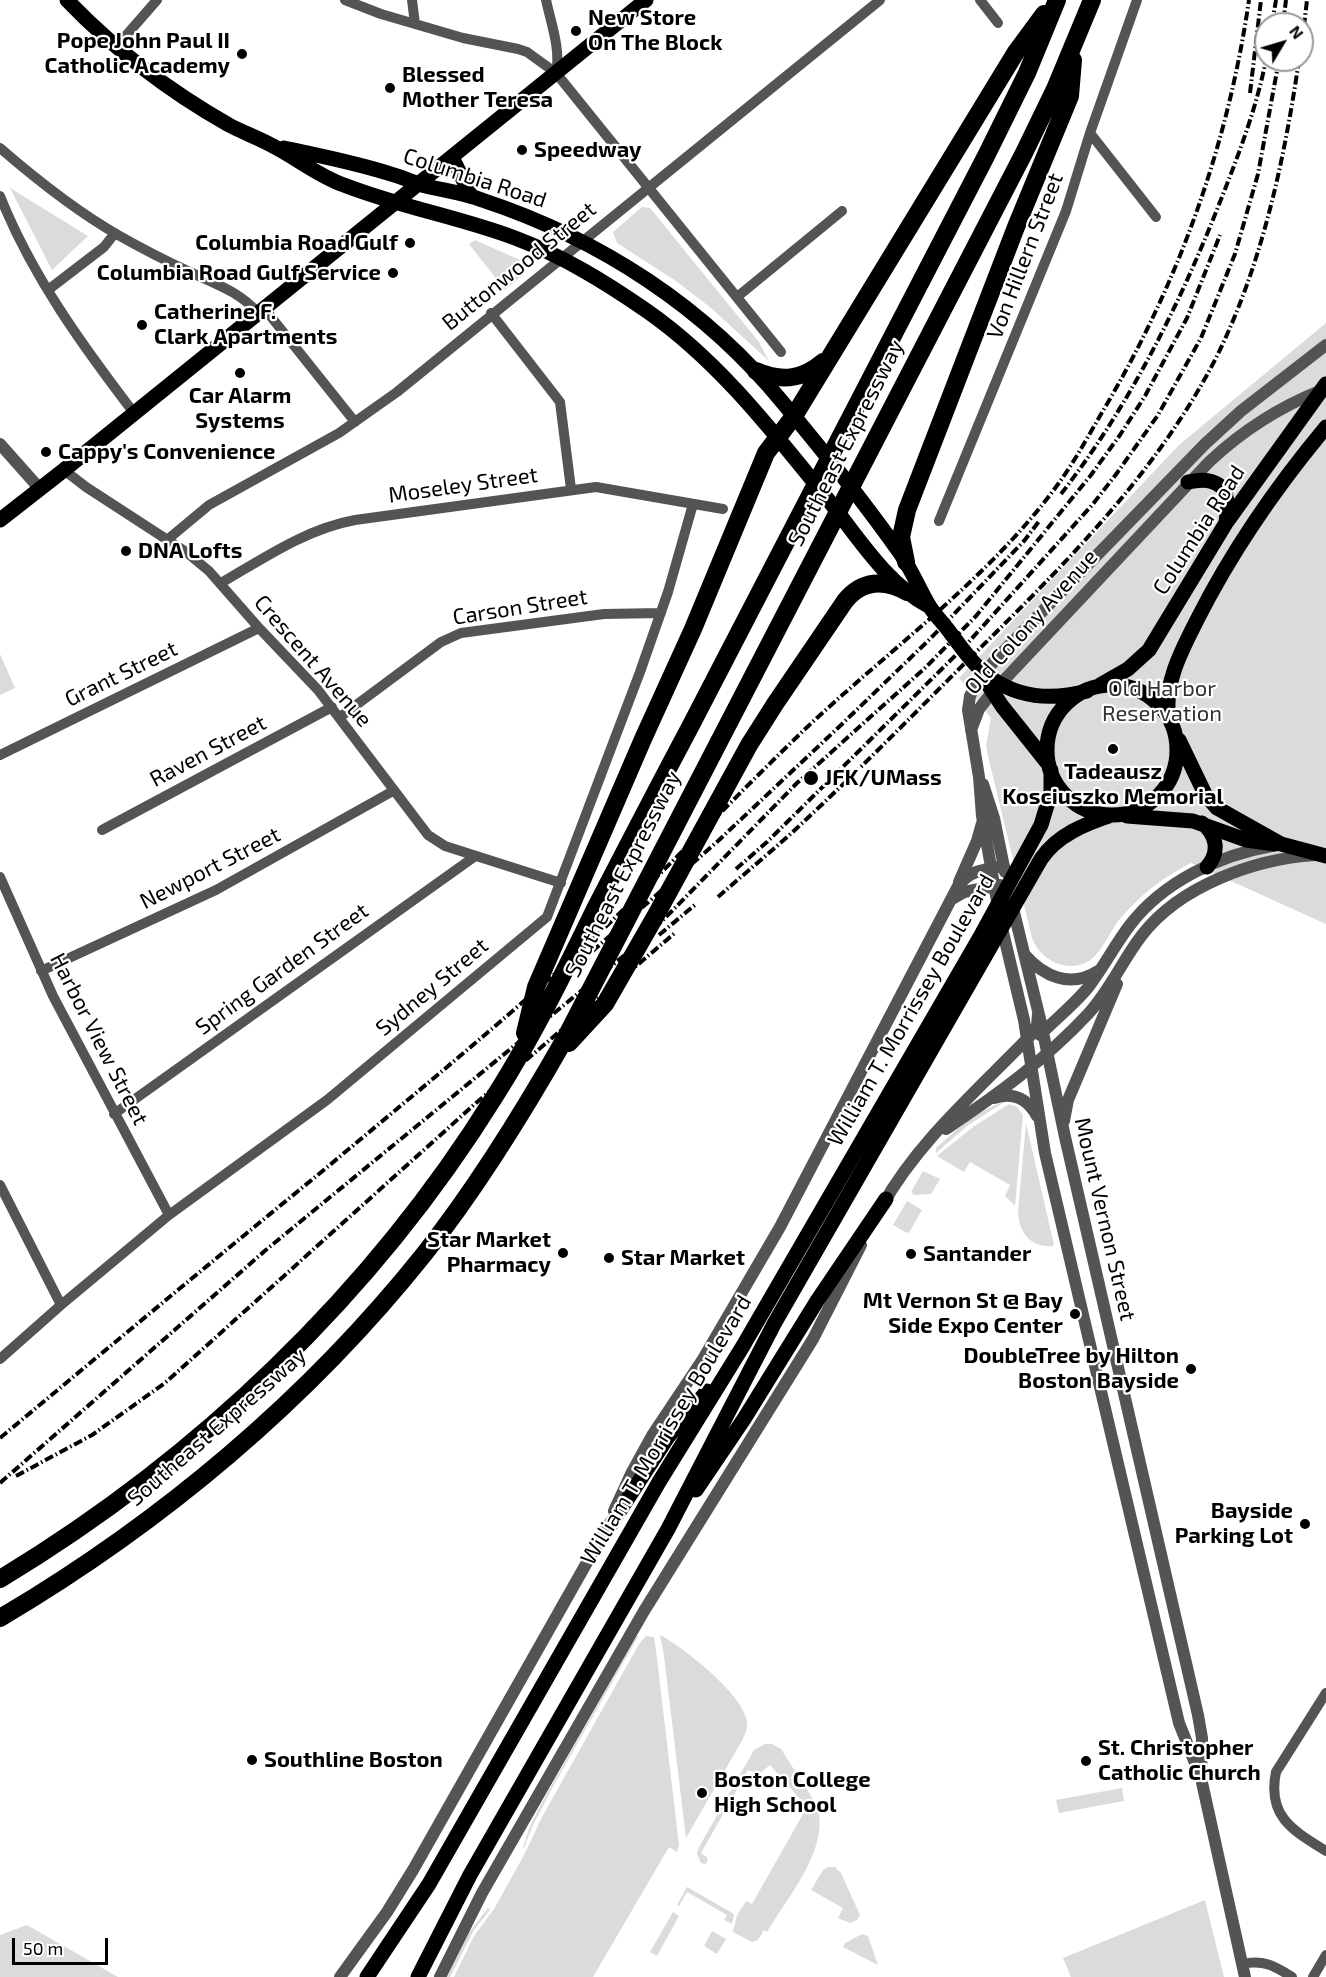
<!DOCTYPE html>
<html>
<head>
<meta charset="utf-8">
<style>
	body { margin:0 }
	#map { position:relative; width:1326px; height:1977px; overflow:hidden; background:#fff; font-family:"Exo 2",sans-serif }
	canvas { display:block }
	.north { position:absolute; left:1254px; top:12px; width:60px; height:60px; box-sizing:border-box; background:#fff; border:2px solid #999; border-radius:50%; rotate:52deg; font-size:16px; font-weight:700; line-height:24px; text-align:center; color:#000 }
	.north::after { content:''; display:block; margin:auto; width:21px; height:27px; background:#000; clip-path:polygon(50% 0,100% 100%,50% 72%,0 100%) }
	.scale { position:absolute; left:12px; top:1938px; width:96px; height:27px; box-sizing:border-box; border:3px solid #000; border-top:0; padding-left:8px; font-size:18px; line-height:21px; white-space:nowrap; color:#000; -webkit-text-stroke:4px #fff; paint-order:stroke }
</style>
</head>
<body>
<div id="map">
<canvas width="1326" height="1977"></canvas>
<div class="north">N</div>
<div class="scale">50 m</div>
</div>
<script>
const ctx = document.querySelector('canvas').getContext('2d');
ctx.lineJoin = 'round';
function paint(path, color) { ctx.fillStyle = color; ctx.fill(path, 'evenodd'); }
function trace(path, color, width, dash) { ctx.strokeStyle = color; ctx.lineWidth = width; ctx.lineCap = dash ? 'butt' : 'round'; ctx.setLineDash(dash || []); ctx.stroke(path); }
function drawText(font, color, halo, rows, align = 'center') {
  ctx.font = font + ' "Exo 2",sans-serif'; ctx.lineWidth = 4.5; ctx.setLineDash([]); ctx.textBaseline = 'middle'; ctx.strokeStyle = halo; ctx.fillStyle = color; for (const [text, x, y, turn = 0] of rows) {
    ctx.save(); ctx.translate(x, y); ctx.rotate((+turn || 0) * Math.PI / 180); ctx.textAlign = isNaN(turn) ? turn : align; if (halo) ctx.strokeText(text, 0, 0); ctx.fillText(text, 0, 0); ctx.restore();
  }
}
const green = new Path2D(`
	M 10,188 L 88,236 L 52,270 Z
	M 642,207 L 650,208 L 759,342 L 769,361 L 711,308 L 676,281 L 617,243 L 613,232 Z
	M 475,240 L 522,261 L 526,267 L 524,274 L 505,290 L 469,244 Z
	M 1326,323 L 1326,924 L 1191,863 C 1163,877 1139,896 1119,920 C 1109,933 1103,951 1089,961 C 1067,974 1040,960 1032,938 L 988,756 L 986,746 L 991,718 L 959,678 L 1179,445 Z
	M 0,654 L 15,688 L 0,695 Z
	M 1006,1101 L 967,1126 L 936,1153 L 936,1148 C 957,1129 978,1110 1006,1101 Z
	M 1009,1104 L 1017,1107 L 1023,1115 L 1015,1206 L 1005,1196 L 1010,1185 L 970,1162 L 964,1172 L 937,1156 L 973,1127 Z
	M 1026,1123 L 1054,1245 L 1053,1246 C 1031,1248 1019,1233 1018,1212 Z
	M 923,1171 L 940,1179 L 931,1194 L 914,1195 L 911,1192 Z
	M 907,1201 L 922,1210 L 910,1231 L 907,1233 L 893,1225 Z
	M 639,1635 L 554,1785 L 532,1827 L 524,1848 L 523,1847 L 530,1826 L 539,1808 L 635,1639 Z
	M 660,1635 C 683,1647 740,1692 746,1718 C 749,1727 745,1735 740,1744 L 686,1838 L 664,1656 Z
	M 646,1636 L 654,1637 L 656,1650 L 679,1845 L 677,1852 L 669,1847 L 593,1977 L 454,1977 L 474,1936 L 494,1909 L 524,1855 L 542,1817 L 639,1644 Z
	M 765,1744 L 772,1744 L 781,1749 L 816,1804 C 833,1845 787,1898 767,1932 L 764,1930 L 758,1940 L 752,1942 L 733,1932 L 737,1915 L 746,1901 L 752,1904 L 807,1807 L 770,1765 L 759,1774 L 748,1770 L 701,1853 L 708,1858 L 706,1864 L 701,1863 L 697,1854 L 699,1847 L 754,1750 Z
	M 1122,1788 L 1124,1801 L 1059,1813 L 1056,1800 Z
	M 828,1867 L 835,1867 L 841,1873 L 860,1915 L 857,1920 L 850,1923 L 838,1918 L 843,1908 L 811,1890 L 823,1870 Z
	M 687,1887 L 734,1914 L 732,1924 L 724,1920 L 727,1915 L 687,1892 L 679,1906 L 677,1905 Z
	M 1205,1900 L 1224,1977 L 1071,1977 L 1063,1958 Z
	M 488,1908 L 490,1910 L 474,1930 L 450,1977 L 447,1977 L 468,1934 Z
	M 673,1912 L 679,1916 L 657,1956 L 650,1952 Z
	M 27,1925 L 118,1977 L 0,1977 L 0,1935 Z
	M 712,1931 L 726,1939 L 717,1954 L 704,1946 Z
	M 862,1934 L 868,1936 L 878,1965 L 843,1947 L 845,1943 Z`);
const minor = new Path2D(`
	M 345,0 L 381,14 L 463,38 L 518,49 L 527,52 L 556,73 L 781,352
	M 412,0 L 415,24
	M 546,0 C 551,23 561,50 556,73
	M 980,0 L 998,23
	M 116,47 L 157,0
	M 1090,133 L 1156,217
	M 0,148 C 37,180 76,211 118,235 C 141,248 164,260 188,271 C 213,283 239,291 258,313
	M 0,196 C 32,276 82,345 134,413
	M 48,290 L 104,247 L 115,233
	M 737,297 L 842,211
	M 264,308 L 355,422
	M 491,313 L 560,402 L 571,489
	M 64,470 L 86,487 L 186,552 L 209,571 L 259,628 L 318,690 L 428,835 L 445,846 L 561,883
	M 939,521 L 1066,211 L 1090,133 L 1137,0
	M 167,540 L 209,505 L 339,433 L 397,392 L 880,0
	M 221,583 C 264,558 306,529 355,520 L 596,487 L 723,509
	M 340,717 L 441,642 L 461,633 L 604,614 L 661,613
	M 0,755 L 259,628
	M 102,830 L 332,707
	M 0,877 L 53,996 L 169,1215
	M 41,971 L 216,890 L 393,791
	M 114,1114 L 474,857
	M 0,1185 L 61,1305
	M 0,1359 L 61,1305 L 169,1215 L 327,1100 L 547,917 L 640,672 L 668,592 L 693,504
	M 1326,1693 L 1276,1772 C 1267,1816 1292,1830 1326,1851
	M 1242,1964 C 1263,1959 1275,1966 1292,1977
	M 1313,1977 L 1326,1955`);
const tertiary = new Path2D(`
	M 0,444 L 40,489
	M 971,730 L 979,709 L 990,695 L 1209,462 C 1243,430 1279,407 1322,390
	M 983,784 L 994,818 L 1005,872
	M 959,882 L 977,841 L 982,823
	M 952,899 L 964,892 L 1000,885
	M 1012,904 L 1041,1023 L 1065,1137 L 1198,1715 L 1202,1738 L 1201,1777
	M 998,907 L 982,816 L 979,777 L 968,710 L 970,696 L 977,681 L 997,658 L 1205,444 L 1241,411 L 1326,345
	M 1001,924 L 1024,1020 L 1045,1153 L 1179,1723 L 1201,1778 L 1245,1977
	M 1024,954 C 1043,976 1070,989 1098,971
	M 1040,1035 C 1055,1020 1072,1006 1086,990 C 1102,970 1114,946 1130,925 C 1163,882 1219,855 1272,846
	M 994,1098 C 1013,1092 1027,1098 1037,1116
	M 1064,1121 L 1068,1100 L 1117,984
	M 946,1129 C 997,1095 1046,1059 1088,1014 C 1110,990 1122,961 1142,935 C 1180,886 1254,859 1315,855
	M 882,1206 C 919,1140 978,1090 1030,1036 L 1037,1026 L 1038,1014
	M 614,1511 L 631,1474 L 653,1434 L 703,1359 L 780,1227 L 958,886 C 970,870 986,869 1004,866
	M 340,1977 L 387,1912 L 413,1870 L 607,1527
	M 440,1977 L 482,1893 L 644,1611 L 813,1339 L 861,1245`);
const primary = new Path2D(`
	M 67,0 C 115,50 169,91 229,125 C 244,133 259,138 273,146 C 297,158 318,176 344,185 C 400,207 459,217 515,238 C 563,256 605,282 647,311 C 720,362 774,433 830,502 C 859,539 887,584 930,607
	M 284,148 C 321,156 358,163 394,175 C 402,177 410,181 418,184 C 439,190 461,192 482,200 C 600,239 705,307 784,404 C 824,452 864,502 900,553 C 912,570 919,589 930,607 C 935,615 943,623 949,631 C 962,648 975,668 994,680 C 1023,699 1054,700 1087,691
	M 452,157 L 471,196
	M 1188,482 C 1203,479 1213,479 1224,489 L 1228,505 L 1226,522
	M 0,520 L 64,470 L 646,0
	M 981,674 L 1002,706 L 1049,765
	M 1100,685 L 1128,669 L 1149,650 L 1226,523 L 1326,384
	M1047 750a65 65 0 1 1 130 0a65 65 0 1 1-130 0Z
	M 1169,718 C 1163,683 1183,648 1198,618 C 1233,549 1276,487 1326,427
	M 1179,740 L 1205,794 L 1217,808 L 1281,844 L 1326,856
	M 1127,816 L 1193,821 L 1246,840 L 1275,844
	M 1202,823 C 1217,835 1220,852 1207,867
	M 696,1490 L 744,1419 L 817,1301 L 886,1199
	M 604,1535 L 668,1437 L 707,1391
	M 367,1977 L 429,1884 L 659,1482 L 743,1346 L 980,937 L 1041,825 L 1051,792 L 1051,770
	M 418,1977 L 470,1875 L 668,1529 L 774,1324 L 1041,859 C 1057,835 1085,824 1112,815`);
const motorway = new Path2D(`
	M 756,371 C 781,382 802,380 823,362
	M 906,562 L 901,537 L 907,510 L 1016,227 L 1070,96 L 1073,60
	M 525,1033 L 536,987 L 643,739 L 693,629 L 766,453 L 794,416 L 1016,52 L 1044,14
	M 569,1043 L 605,1004 L 655,917 L 749,745 L 775,704 L 845,601 C 862,580 884,579 907,592
	M 0,1579 C 199,1459 372,1294 495,1096 C 533,1036 564,973 595,909 C 626,849 657,789 689,729 C 787,538 886,347 986,156 L 1027,73 L 1057,0
	M 0,1618 C 161,1523 308,1400 425,1253 C 478,1186 524,1111 566,1037 L 1024,153 L 1055,89 L 1092,0`);
const rail = new Path2D(`
	M 1272,24 L 1276,0
	M 1283,24 L 1286,0
	M 1302,43 L 1307,0
	M 1250,93 L 1261,0
	M 1061,494 C 1128,408 1178,308 1218,207 C 1237,159 1256,110 1266,60
	M 736,869 L 767,842 L 965,646 L 1093,504 L 1117,473 L 1158,415 L 1201,338 L 1235,254 L 1258,174 L 1279,60
	M 718,897 C 744,874 772,851 797,828 C 854,775 908,720 963,665 C 1057,572 1155,477 1216,358 C 1262,265 1284,162 1299,60
	M 659,935 L 696,904
	M 580,962 L 718,841 L 840,726 L 931,638 L 1024,541 L 1040,520
	M 0,1438 C 108,1348 216,1258 325,1169 C 400,1106 476,1044 549,979 C 637,901 717,814 802,732 C 888,650 992,577 1061,480 C 1078,456 1092,429 1107,404 C 1180,279 1228,144 1249,0
	M 16,1476 L 92,1435 L 165,1383 L 476,1103 L 676,932
	M 0,1483 L 267,1249 L 637,945 L 671,912 L 797,783 L 926,667 L 976,616 L 1091,475 L 1120,435 L 1145,396 L 1187,318 L 1220,235`);
const markers = [
	[576,31,6,"#000"],
	[242,54,6,"#000"],
	[390,88,6,"#000"],
	[522,150,6,"#000"],
	[410,243,6,"#000"],
	[393,273,6,"#000"],
	[142,325,6,"#000"],
	[240,373,6,"#000"],
	[46,452,6,"#000"],
	[126,551,6,"#000"],
	[1113,749,6,"#000"],
	[811,778,8,"#000"],
	[563,1253,6,"#000"],
	[911,1254,6,"#000"],
	[609,1258,6,"#000"],
	[1075,1314,6,"#000"],
	[1191,1369,6,"#000"],
	[1305,1524,6,"#000"],
	[252,1760,6,"#000"],
	[1086,1761,6,"#000"],
	[702,1793,6,"#000"]
];
const poiNames = [
	["New Store",588,18],
	["On The Block",588,43],
	["Pope John Paul II",230,41,"right"],
	["Catholic Academy",230,66,"right"],
	["Blessed",402,75],
	["Mother Teresa",402,100],
	["Speedway",534,150],
	["Columbia Road Gulf",398,243,"right"],
	["Columbia Road Gulf Service",381,273,"right"],
	["Catherine F.",154,312],
	["Clark Apartments",154,337],
	["Car Alarm",240,396,"center"],
	["Systems",240,421,"center"],
	["Cappy's Convenience",58,452],
	["DNA Lofts",138,551],
	["Tadeausz",1113,772,"center"],
	["Kosciuszko Memorial",1113,797,"center"],
	["JFK/UMass",824,778],
	["Star Market",551,1240,"right"],
	["Pharmacy",551,1265,"right"],
	["Santander",923,1254],
	["Star Market",621,1258],
	["Mt Vernon St @ Bay",1063,1301,"right"],
	["Side Expo Center",1063,1326,"right"],
	["DoubleTree by Hilton",1179,1356,"right"],
	["Boston Bayside",1179,1381,"right"],
	["Bayside",1293,1511,"right"],
	["Parking Lot",1293,1536,"right"],
	["St. Christopher",1098,1748],
	["Catholic Church",1098,1773],
	["Southline Boston",264,1760],
	["Boston College",714,1780],
	["High School",714,1805]
];
const streetNames = [
	["Columbia Road",475,178,18],
	["Von Hillern Street",1025,256,-69],
	["Buttonwood Street",519,266,-39],
	["Southeast Expressway",846,443,-63],
	["Moseley Street",463,485,-8],
	["Columbia Road",1199,530,-57],
	["Carson Street",520,607,-9],
	["Old Colony Avenue",1031,622,-48],
	["Crescent Avenue",313,661,49],
	["Grant Street",121,674,-26],
	["Raven Street",208,751,-28],
	["Newport Street",210,868,-27],
	["Southeast Expressway",623,874,-63],
	["Spring Garden Street",282,969,-36],
	["Sydney Street",432,987,-40],
	["William T. Morrissey Boulevard",911,1010,-60],
	["Harbor View Street",99,1039,63],
	["Mount Vernon Street",1105,1219,77],
	["Southeast Expressway",217,1427,-41],
	["William T. Morrissey Boulevard",666,1430,-59]
];
const parkNames = [
	["Old Harbor",1162,689],
	["Reservation",1162,714]
];
paint(green, '#dbdbdb');
trace(minor, '#545454', 10);
trace(tertiary, '#545454', 12);
trace(primary, '#000', 15);
trace(motorway, '#000', 18);
trace(rail, '#000', 4, [9, 3, 1.5, 3]);
for (const [x, y, r, color] of markers) { const dot = new Path2D(); dot.arc(x, y, r, 0, 2 * Math.PI); ctx.fillStyle = color; ctx.fill(dot); trace(dot, '#fff', 2); }
drawText('bold 22px', '#000', '#fff', poiNames, 'left');
drawText('22px', '#000', '#fff', streetNames);
drawText('22px', '#323232', '#fff', parkNames);
</script>
</body>
</html>
